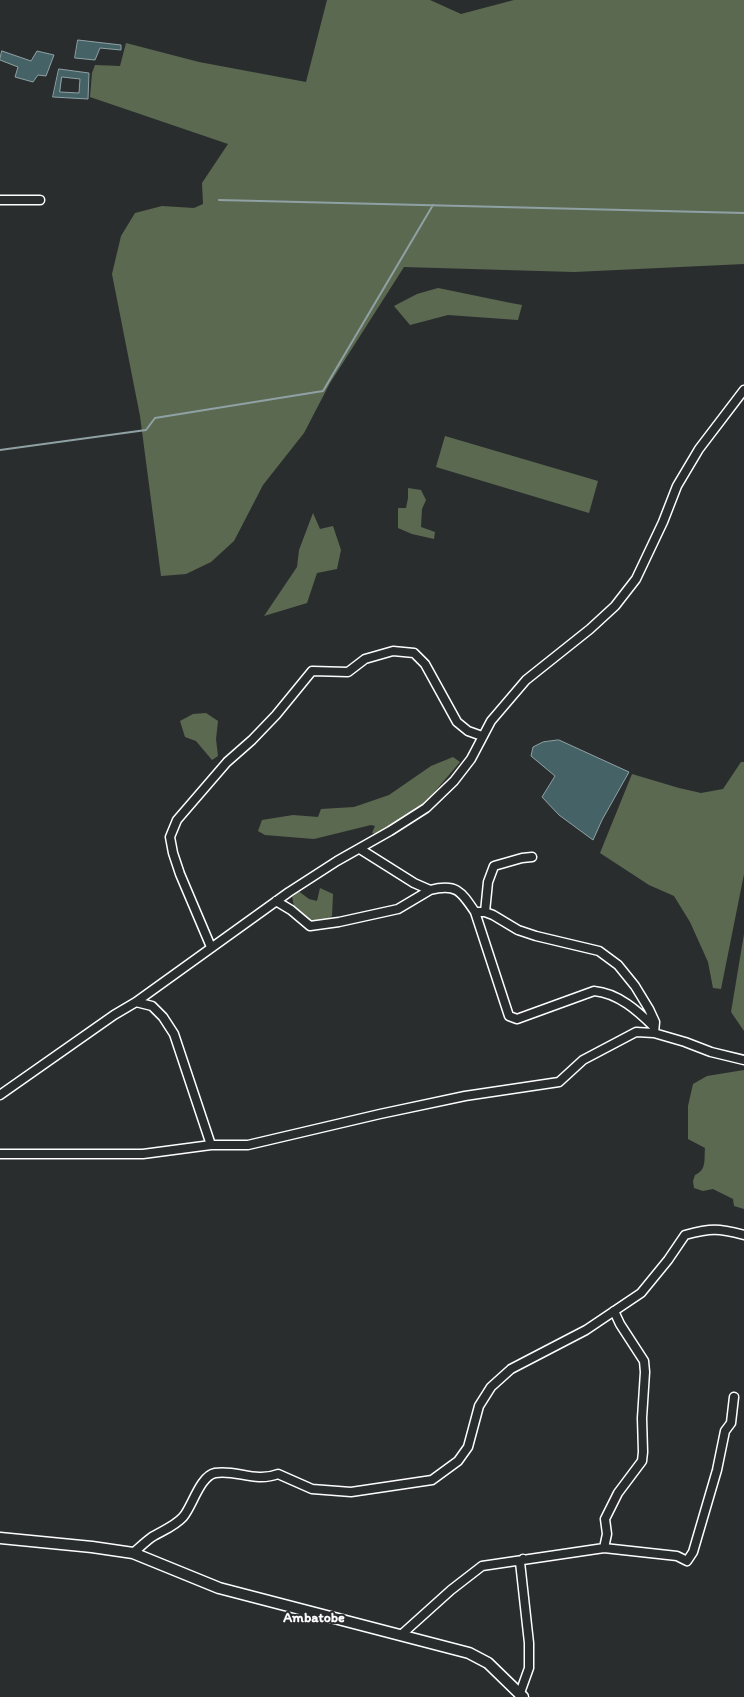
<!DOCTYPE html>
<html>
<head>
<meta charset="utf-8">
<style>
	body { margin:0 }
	canvas { display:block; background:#2a2d2e }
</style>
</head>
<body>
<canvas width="744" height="1697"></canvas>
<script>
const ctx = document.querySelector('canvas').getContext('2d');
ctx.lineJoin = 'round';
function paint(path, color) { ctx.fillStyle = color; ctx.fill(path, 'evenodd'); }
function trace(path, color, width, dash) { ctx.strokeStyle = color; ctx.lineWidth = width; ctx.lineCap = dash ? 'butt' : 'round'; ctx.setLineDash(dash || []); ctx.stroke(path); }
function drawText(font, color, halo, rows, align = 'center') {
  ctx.font = font + ' Itim,sans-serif'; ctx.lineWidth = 4; ctx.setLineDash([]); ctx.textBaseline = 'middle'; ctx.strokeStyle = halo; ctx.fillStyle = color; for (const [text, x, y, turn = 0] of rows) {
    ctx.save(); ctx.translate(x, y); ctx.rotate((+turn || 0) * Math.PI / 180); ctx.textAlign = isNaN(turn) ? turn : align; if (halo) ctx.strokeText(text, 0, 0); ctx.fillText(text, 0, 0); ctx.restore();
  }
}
const green = new Path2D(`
	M 327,0 L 430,0 L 461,14 L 514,0 L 744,0 L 744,264 L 574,272 L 404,267 L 330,383 L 304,433 L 263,485 L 234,541 L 211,562 L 186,574 L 161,576 L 140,416 L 112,274 L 121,236 L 135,213 L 162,206 L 194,208 L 203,204 L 202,183 L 228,144 L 90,97 L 92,73 L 95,65 L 120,66 L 126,43 L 199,62 L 306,82 Z
	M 438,288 L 511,303 L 522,305 L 518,320 L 448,315 L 410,325 L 394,306 L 417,294 Z
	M 445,436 L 598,481 L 589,513 L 436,467 Z
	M 408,488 L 421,490 L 426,500 L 422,509 L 421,527 L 435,532 L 434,539 L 412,534 L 398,528 L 398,508 L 406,508 L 408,498 Z
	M 313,513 L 320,529 L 333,526 L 341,550 L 337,569 L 317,573 L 307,603 L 264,616 L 297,567 L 299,550 Z
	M 206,713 L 218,721 L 216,739 L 218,756 L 212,760 L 196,741 L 185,737 L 180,721 L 193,714 Z
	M 453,757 L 460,762 L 425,803 L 408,816 L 379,835 L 372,833 L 375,826 L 371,825 L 314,839 L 265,835 L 258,831 L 262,820 L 293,815 L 318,817 L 321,809 L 354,807 L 389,795 L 431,766 Z
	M 741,762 L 744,762 L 744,874 L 721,989 L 713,988 L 708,962 L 690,922 L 674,896 L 649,885 L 600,853 L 632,774 L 679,788 L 701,793 L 723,789 Z
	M 320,888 L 333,894 L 332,916 C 317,927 309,922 295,912 L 292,896 L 297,890 L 309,899 L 317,901 Z
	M 744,934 L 744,1031 L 731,1012 Z
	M 744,1070 L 744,1209 L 734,1206 L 733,1199 L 713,1189 L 703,1191 L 694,1188 L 693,1181 L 695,1175 C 707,1170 704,1159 705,1148 L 688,1139 L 688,1106 L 693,1084 L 707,1076 Z`);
const water = new Path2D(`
	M 78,40 L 121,45 L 121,50 L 100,48 L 95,60 L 75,58 Z
	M 2,51 L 31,61 L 37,51 L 54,55 L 46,76 L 38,75 L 33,82 L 15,77 L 18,67 L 0,60 Z
	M 59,69 L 89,73 L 88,99 L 53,97 ZM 62,77 L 80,79 L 79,93 L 60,92 Z
	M 559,740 L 629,772 L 602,820 L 593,840 L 559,815 L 542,797 L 555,776 L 531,756 L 533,747 L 543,742 Z`);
const stream = new Path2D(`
	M 219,200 L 744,213
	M 0,450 L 146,430 L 155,418 L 323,391 L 433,205`);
const minor = new Path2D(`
	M 0,200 L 40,200
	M 360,849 L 414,883 L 430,890 C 456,883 461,891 475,912 L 485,912 L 493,915 L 518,930 L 536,936 L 599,951 L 618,965 L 635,986 L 649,1009 L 655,1022 L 654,1033
	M 276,901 L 291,910 L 310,926 L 339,922 L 398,909 L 430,890
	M 475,912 L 509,1016 L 517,1019 L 594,991 C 618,993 638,1011 654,1027
	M 485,912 L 488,882 L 494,866 L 522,858 L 532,857
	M 211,947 L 180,874 L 173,853 L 170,837 L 177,820 L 227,762 L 252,740 L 276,715 L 312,671 L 348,672 L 365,659 L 393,651 L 414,653 L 425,664 L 457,722 L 468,731 L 482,736
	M 136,1002 L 152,1006 L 163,1017 L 174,1034 L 211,1145
	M 0,1095 L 114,1015 L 136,1002 L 289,892 L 337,861 L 390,831 L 426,808 L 454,781 L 471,759 L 491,721 L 526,680 L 590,629 L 615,606 L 636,579 L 663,522 L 677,486 L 699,449 L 744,390
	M 0,1154 L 143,1154 L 211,1145 L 248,1145 L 380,1114 L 465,1096 L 559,1082 L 583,1060 L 636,1032 L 654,1033 L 685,1042 L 711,1052 L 744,1060
	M 604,1548 L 607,1534 L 605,1519 L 618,1493 L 642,1461 L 643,1452 L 642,1418 L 645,1372 L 644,1361 L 620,1324 L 614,1311
	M 133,1553 C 139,1548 145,1542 152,1537 C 162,1531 175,1526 183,1517 C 192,1507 200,1476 215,1473 C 236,1469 255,1483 278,1474 L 312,1489 L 351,1492 L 432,1480 L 458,1461 L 468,1447 L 479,1406 L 491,1387 L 511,1369 L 586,1330 L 641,1293 L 668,1260 L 685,1235 C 711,1228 718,1228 744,1235
	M 401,1635 L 451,1590 L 482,1566 L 604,1548 L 677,1556 L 687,1561 L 693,1552 L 717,1470 L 725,1431 L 731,1423 L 734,1397
	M 520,1693 L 529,1668 L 529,1643 L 520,1562 L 523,1559`);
const tertiary = new Path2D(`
	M 0,1538 L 92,1547 L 133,1553 L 219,1588 L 469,1653 L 488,1663 L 523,1697`);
const neighbourhoodNames = [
	["Ambatobe",314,1618]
];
paint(green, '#5c6951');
paint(water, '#456367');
trace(water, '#8fa1a4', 1);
trace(stream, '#8fa1a4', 2);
trace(minor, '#fff', 11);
trace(tertiary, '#fff', 13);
trace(minor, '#2a2d2e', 8);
trace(tertiary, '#2a2d2e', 10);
drawText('bold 14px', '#fff', '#2a2d2e', neighbourhoodNames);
</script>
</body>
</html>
